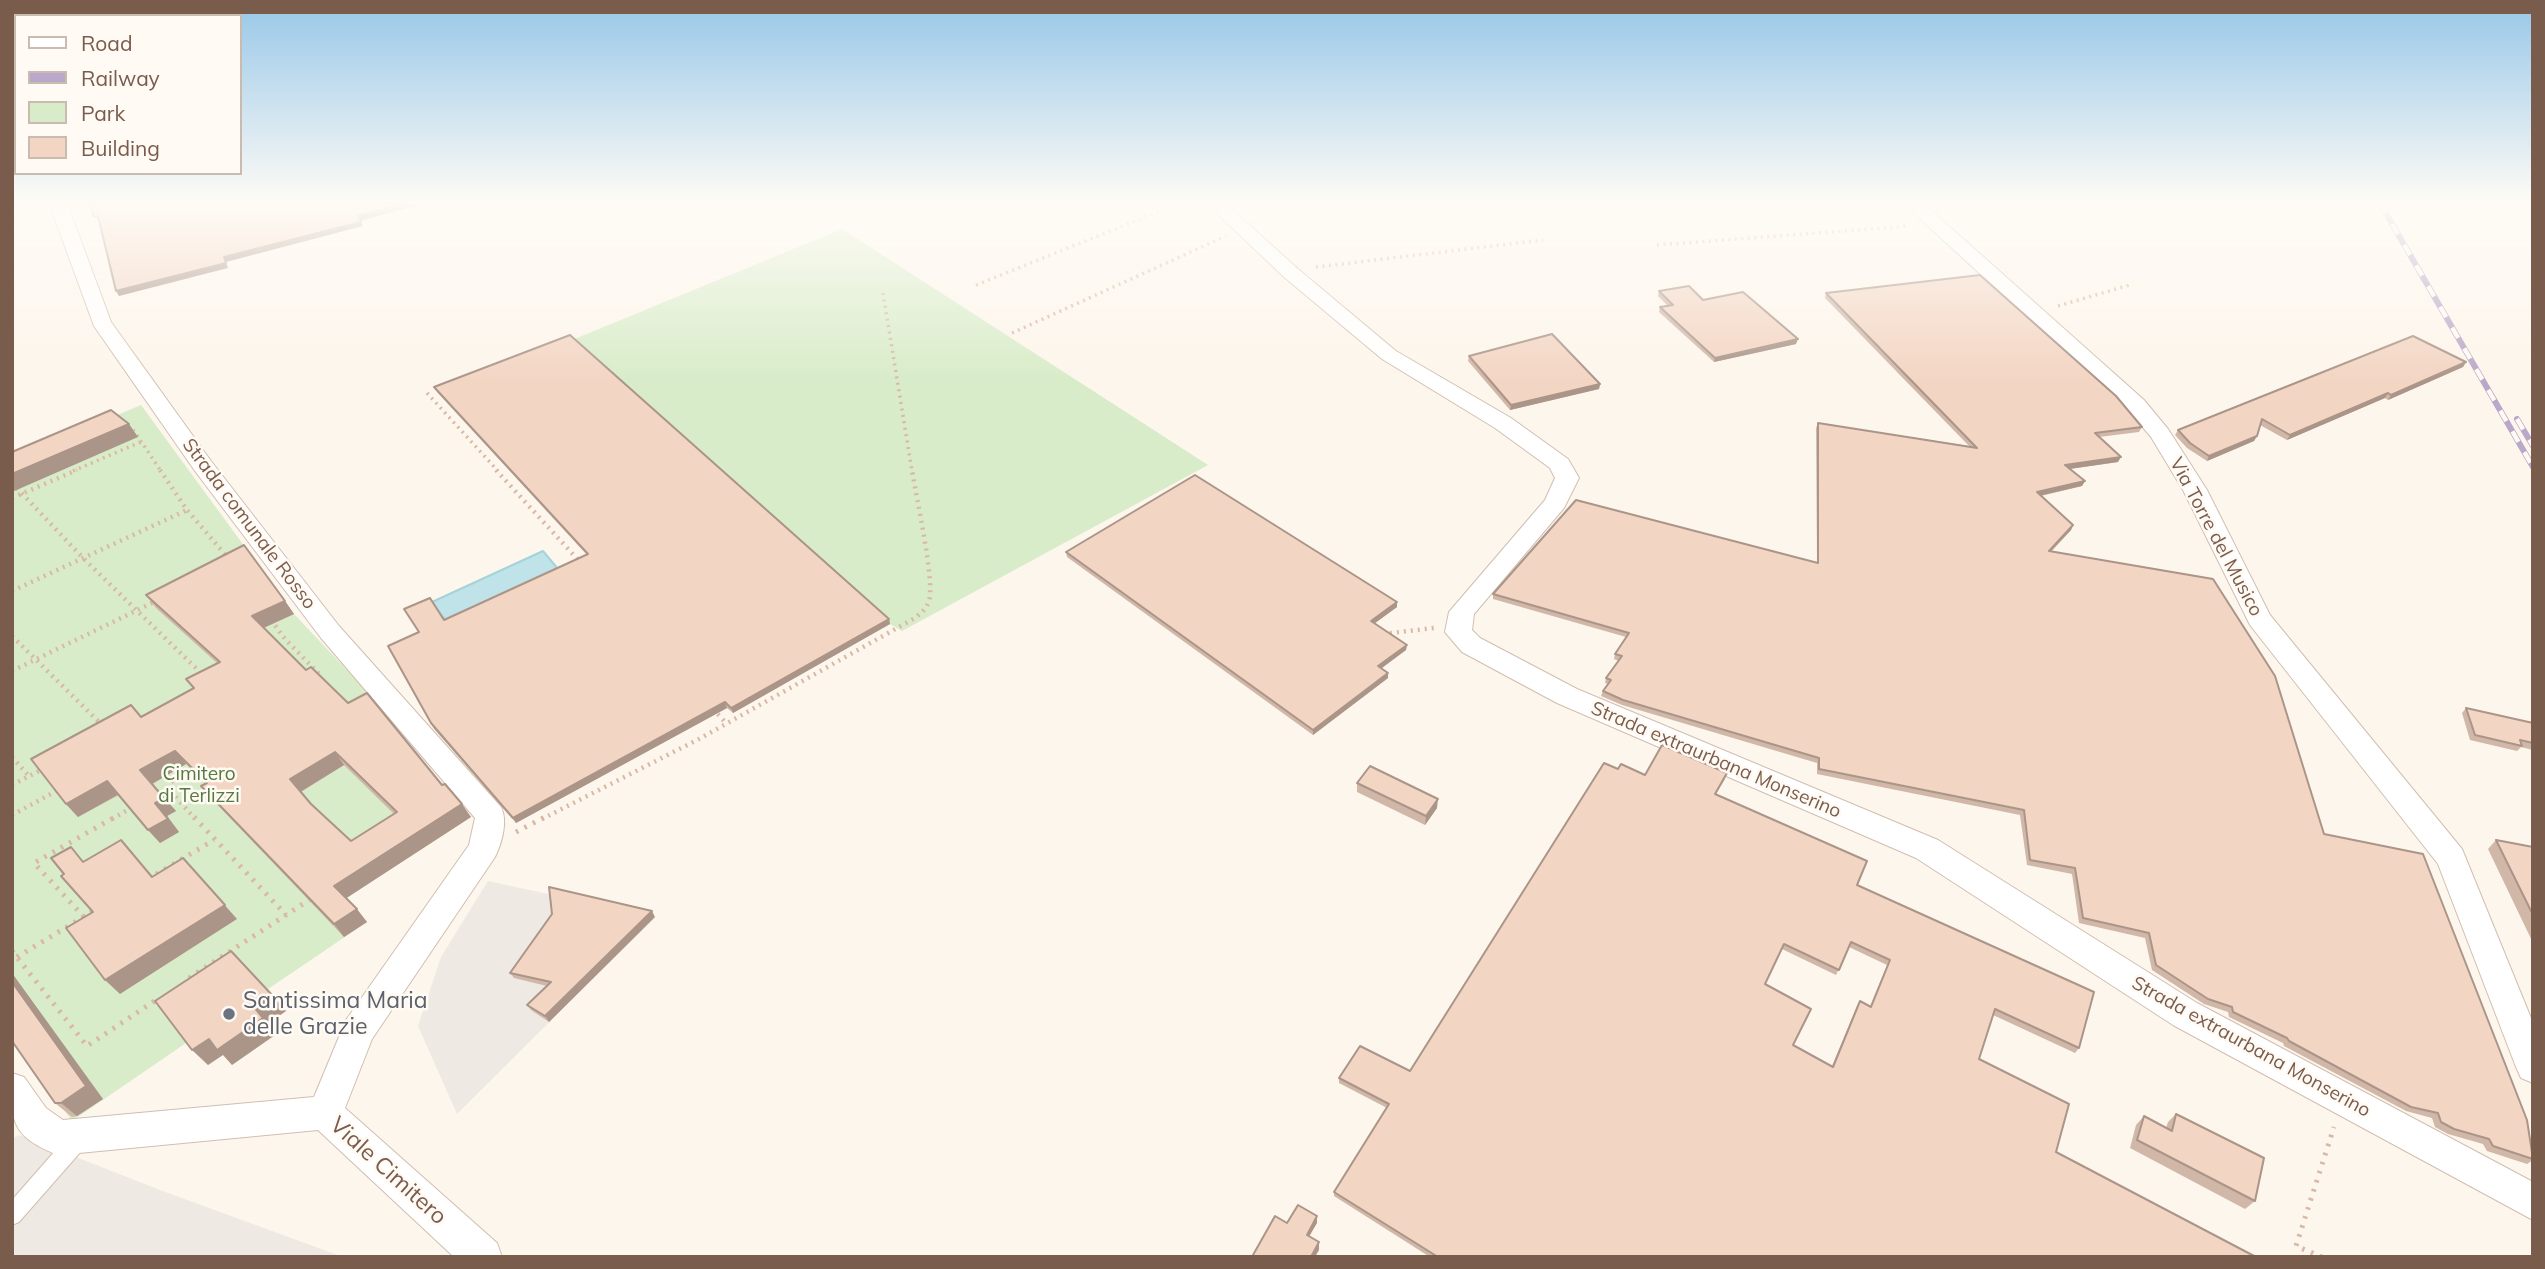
<!DOCTYPE html>
<html>
<head>
<meta charset="utf-8">
<style>
	body { margin:0 }
	#map { position:relative; width:2545px; height:1269px; overflow:hidden; background:#fdf6ec; font-family:Mulish,sans-serif }
	canvas { display:block }
	.frame { position:absolute; inset:0; border:14px solid #7a5c4d; pointer-events:none }
	.legend { position:absolute; left:14px; top:14px; width:228px; height:161px; box-sizing:border-box; background:#fffaf3; border:2px solid #cabbb1; margin:0; padding:9px 12px; list-style:none; font-size:21px; color:#7a5c4d }
	.legend li { display:flex; align-items:center; gap:14px; height:35px }
	.legend b { width:35px; border:2px solid #cabbb1 }
</style>
</head>
<body>
<div id="map">
<canvas width="2545" height="1269"></canvas>
<div class="frame"></div>
<ul class="legend">
<li><b style="height:9px;background:#fff"></b>Road</li>
<li><b style="height:9px;background:#b9a8c9"></b>Railway</li>
<li><b style="height:19px;background:#d8ecc9"></b>Park</li>
<li><b style="height:19px;background:#f3d5c3"></b>Building</li>
</ul>
</div>
<script>
const ctx = document.querySelector('canvas').getContext('2d');
ctx.lineJoin = 'round';
function paint(path, color) { ctx.fillStyle = color; ctx.fill(path, 'evenodd'); }
function trace(path, color, width, dash) { ctx.strokeStyle = color; ctx.lineWidth = width; ctx.lineCap = dash ? 'butt' : 'round'; ctx.setLineDash(dash || []); ctx.stroke(path); }
function drawText(font, color, halo, rows, align = 'center') {
  ctx.font = font + ' Mulish,sans-serif'; ctx.lineWidth = 5; ctx.setLineDash([]); ctx.textBaseline = 'middle'; ctx.strokeStyle = halo; ctx.fillStyle = color; for (const [text, x, y, turn = 0] of rows) {
    ctx.save(); ctx.translate(x, y); ctx.rotate((+turn || 0) * Math.PI / 180); ctx.textAlign = isNaN(turn) ? turn : align; if (halo) ctx.strokeText(text, 0, 0); ctx.fillText(text, 0, 0); ctx.restore();
  }
}
const industrial = new Path2D(`
	M 488,881 L 655,917 L 457,1114 L 418,1026 L 441,957 Z
	M 20,1135 L 160,1190 L 343,1257 L 12,1257 L 12,1138 Z`);
const green = new Path2D(`
	M 842,229 L 1208,465 L 902,631 L 890,624 L 572,340 Z
	M 141,405 L 294,614 L 379,704 L 468,819 L 345,899 L 367,922 L 268,989 L 286,1011 L 269,1023 L 277,1033 L 275,1035 L 232,1065 L 224,1054 L 208,1065 L 189,1041 L 72,1121 L 12,1037 L 12,459 Z`);
const water = new Path2D(`
	M 543,551 L 558,569 L 446,621 L 432,602 Z`);
const pathFar2 = new Path2D(`
	M 1657,245 L 1910,226
	M 1316,267 L 1543,240
	M 976,285 L 1170,207 L 1172,203
	M 883,293 L 912,471
	M 2058,306 L 2133,284
	M 1012,333 L 1226,236
	M 427,393 L 498,471
	M 128,430 L 132,428 L 161,471
	M 73,471 L 143,441`);
const pathFar1 = new Path2D(`
	M 160,470 L 187,510 L 228,558
	M 496,470 L 580,562
	M 12,483 L 83,558 L 203,675
	M 12,498 L 77,470
	M 12,591 L 187,510
	M 271,620 L 285,639 L 321,676 L 318,678
	M 1383,634 L 1434,628
	M 12,636 L 102,725
	M 12,671 L 156,601
	M 713,709 L 727,724
	M 12,757 L 29,776
	M 171,766 L 179,774 L 167,787 L 195,819
	M 12,785 L 43,769
	M 12,815 L 60,789
	M 112,819 L 131,808
	M 542,819 L 699,739 L 915,618 C 921,613 926,609 929,601 C 935,581 916,496 912,470`);
const path = new Path2D(`
	M 194,817 L 286,915
	M 516,832 L 545,817
	M 148,879 L 214,840
	M 84,917 L 34,863 L 115,817
	M 12,951 L 87,1046 L 159,998
	M 17,957 L 95,910
	M 189,978 L 309,900
	M 2322,1257 L 2296,1246 L 2334,1127`);
const lane = new Path2D(`
	M 77,1132 L 84,1134 L 87,1141 L 84,1148 L 19,1222 L 12,1225 L 12,1200 L 70,1134 Z`);
const street = new Path2D(`
	M 49,203 L 67,203 L 111,322 L 211,461 L 339,626 L 501,807 C 508,821 502,843 495,857 L 372,1039 L 345,1108 L 497,1243 L 502,1257 L 454,1257 L 318,1130 L 58,1155 C 8,1135 12,1120 12,1073 L 24,1077 L 46,1108 L 63,1120 L 314,1097 L 346,1020 L 469,845 L 475,818 L 321,638 L 195,471 L 94,326 Z
	M 1206,203 L 1225,203 L 1298,269 L 1396,351 L 1511,418 L 1568,459 L 1579,478 L 1564,508 L 1474,614 L 1472,630 L 1480,638 L 1577,689 L 1938,840 L 2197,1003 L 2533,1182 L 2533,1220 L 2173,1025 L 1916,858 L 1557,703 L 1462,652 L 1445,632 L 1449,612 L 1545,500 L 1555,478 L 1550,468 L 1495,428 L 1382,359 L 1284,277 Z
	M 1903,203 L 1923,203 L 2144,400 L 2168,429 L 2207,490 L 2270,615 L 2462,849 L 2533,1023 L 2533,1083 L 2521,1078 L 2516,1067 L 2438,864 L 2250,625 L 2183,490 L 2151,437 L 2128,410 Z`);
const rail = new Path2D(`
	M 2380,203 L 2533,467
	M 2517,419 L 2533,446`);
const wall = new Path2D(`
	M 1659,291 L 1703,300 L 1796,344 L 1714,362 L 1659,312 L 1660,307 L 1668,306 L 1658,296 Z
	M 1826,293 L 2142,427 L 2139,432 L 2099,437 L 2118,462 L 2070,469 L 2085,481 L 2082,486 L 2041,496 L 2073,525 L 2071,530 L 2051,552 L 2324,834 L 2533,1160 L 2527,1164 L 2487,1151 L 2483,1144 L 2448,1134 L 2435,1127 L 2432,1118 L 2406,1111 L 2284,1046 L 2283,1043 L 2229,1017 L 2228,1012 L 2204,1004 L 2152,970 L 2145,938 L 2079,923 L 2072,874 L 2027,865 L 2020,815 L 1817,774 L 1817,763 L 1622,705 L 1601,696 L 1603,691 L 1608,684 L 1605,683 L 1606,678 L 1619,661 L 1614,659 L 1615,654 L 1626,637 L 1493,599 L 1493,594 L 1817,562 L 1816,428 L 1818,423 L 1969,446 L 1825,298 Z
	M 1469,356 L 1600,384 L 1599,389 L 1510,410 L 1468,361 Z
	M 2466,362 L 2463,367 L 2388,400 L 2385,398 L 2287,440 L 2260,425 L 2257,436 L 2254,441 L 2207,461 L 2187,448 L 2175,435 L 2178,430 Z
	M 434,387 L 889,619 L 890,624 L 733,713 L 727,708 L 516,823 L 434,729 L 388,646 L 587,555 L 437,392 Z
	M 1066,552 L 1397,602 L 1397,607 L 1375,623 L 1407,645 L 1406,650 L 1381,668 L 1388,673 L 1388,678 L 1313,735 L 1067,557 Z
	M 146,595 L 285,601 L 294,614 L 264,628 L 306,670 L 348,703 L 442,785 L 471,817 L 346,898 L 367,922 L 344,937 L 212,799 L 201,786 L 206,783 L 186,764 L 152,784 L 176,811 L 167,816 L 179,832 L 160,843 L 119,795 L 78,817 L 66,804 L 141,717 L 193,688 L 186,679 L 217,663 L 156,608 ZM 344,765 L 394,814 L 351,841 L 311,804 L 301,792 Z
	M 2466,708 L 2533,723 L 2533,750 L 2521,747 L 2517,751 L 2470,740 L 2462,713 Z
	M 1618,769 L 1645,775 L 1725,779 L 1716,794 L 1857,885 L 2079,1048 L 2075,1053 L 1993,1015 L 1979,1059 L 2056,1152 L 2256,1257 L 1430,1257 L 1334,1196 L 1334,1192 L 1387,1108 L 1339,1083 L 1339,1078 L 1410,1071 ZM 1849,947 L 1887,965 L 1870,1006 L 1860,1001 L 1857,1006 L 1832,1066 L 1793,1045 L 1765,984 L 1782,949 L 1836,975 Z
	M 1357,783 L 1437,808 L 1425,825 L 1357,792 Z
	M 2496,840 L 2533,847 L 2533,943 L 2488,849 Z
	M 655,917 L 549,1022 L 531,1010 L 527,1005 L 547,986 L 514,978 L 510,973 Z
	M 103,1099 L 77,1116 L 72,1117 L 55,1103 Z
	M 2176,1114 L 2255,1201 L 2245,1209 L 2130,1148 L 2136,1125 L 2144,1116 L 2166,1128 L 2168,1122 Z`);
const shadedWall = new Path2D(`
	M 407,203 L 425,203 L 360,221 L 358,216 Z
	M 1955,203 L 1969,203 L 1954,206 Z
	M 361,222 L 363,226 L 226,262 L 228,268 L 119,296 L 116,291 L 224,257 Z
	M 1798,339 L 1796,344 L 1714,362 L 1715,358 Z
	M 2466,362 L 2463,367 L 2388,400 L 2391,395 Z
	M 1600,384 L 1599,389 L 1510,410 L 1511,405 Z
	M 2388,393 L 2385,398 L 2287,440 L 2290,435 Z
	M 129,424 L 138,437 L 12,492 L 12,474 Z
	M 2257,436 L 2254,441 L 2207,461 L 2209,456 Z
	M 2121,457 L 2118,462 L 2062,470 L 2065,465 Z
	M 2085,481 L 2082,486 L 2034,497 L 2037,492 Z
	M 2073,525 L 2071,530 L 2046,556 L 2049,551 Z
	M 285,601 L 294,614 L 261,629 L 252,616 Z
	M 1397,602 L 1397,607 L 1371,626 L 1371,621 Z
	M 889,619 L 890,624 L 733,713 L 731,708 Z
	M 1407,645 L 1406,650 L 1378,671 L 1378,666 Z
	M 1388,673 L 1388,678 L 1313,735 L 1313,730 Z
	M 725,702 L 727,708 L 516,823 L 513,818 Z
	M 175,751 L 186,764 L 152,784 L 140,770 Z
	M 335,752 L 344,765 L 300,792 L 290,779 Z
	M 107,781 L 119,794 L 78,817 L 66,804 Z
	M 164,798 L 176,811 L 167,816 L 179,832 L 160,843 L 148,830 L 155,803 Z
	M 1438,799 L 1437,808 L 1425,825 L 1426,816 Z
	M 462,804 L 471,817 L 345,899 L 334,886 Z
	M 183,858 L 237,919 L 120,994 L 105,980 Z
	M 357,909 L 367,922 L 344,937 L 334,924 Z
	M 652,911 L 655,917 L 549,1022 L 545,1016 Z
	M 231,951 L 286,1011 L 269,1023 L 278,1033 L 232,1065 L 223,1055 L 208,1065 L 192,1050 L 254,1007 Z
	M 12,973 L 103,1099 L 77,1116 L 61,1103 L 12,982 Z
	M 1317,1216 L 1317,1223 L 1306,1242 L 1307,1235 Z
	M 1319,1242 L 1319,1250 L 1315,1257 L 1311,1257 Z`);
const building = new Path2D(`
	M 90,203 L 407,203 L 358,216 L 361,222 L 224,257 L 226,263 L 116,291 L 98,216 L 94,217 Z
	M 1980,275 L 2116,396 L 2142,427 L 2095,433 L 2121,457 L 2065,465 L 2085,481 L 2037,492 L 2073,525 L 2049,551 L 2213,579 L 2275,676 L 2324,834 L 2423,854 L 2527,1120 L 2533,1159 L 2493,1146 L 2489,1139 L 2454,1129 L 2441,1122 L 2438,1113 L 2411,1107 L 2289,1041 L 2287,1038 L 2233,1012 L 2232,1007 L 2208,999 L 2156,965 L 2149,933 L 2083,918 L 2075,868 L 2030,860 L 2024,810 L 1819,769 L 1819,758 L 1623,700 L 1603,691 L 1611,680 L 1606,678 L 1622,656 L 1615,654 L 1629,633 L 1493,594 L 1576,500 L 1818,563 L 1818,423 L 1977,448 L 1826,293 Z
	M 1689,286 L 1703,300 L 1743,292 L 1798,339 L 1715,358 L 1660,307 L 1673,305 L 1659,291 Z
	M 1552,334 L 1600,384 L 1511,405 L 1469,356 Z
	M 570,335 L 889,619 L 731,708 L 725,702 L 513,818 L 431,723 L 388,646 L 419,632 L 404,609 L 430,598 L 444,620 L 588,554 L 434,387 Z
	M 2413,336 L 2466,362 L 2391,395 L 2388,393 L 2290,435 L 2262,419 L 2257,436 L 2209,456 L 2190,443 L 2178,430 Z
	M 111,410 L 129,424 L 12,474 L 12,452 Z
	M 1195,475 L 1397,602 L 1371,621 L 1407,645 L 1378,666 L 1388,673 L 1313,730 L 1066,552 Z
	M 244,545 L 285,601 L 252,616 L 306,670 L 311,667 L 348,703 L 367,693 L 442,785 L 445,784 L 462,804 L 334,886 L 357,909 L 334,924 L 201,786 L 207,783 L 175,751 L 140,770 L 164,798 L 155,803 L 168,819 L 148,830 L 107,781 L 66,804 L 31,759 L 131,705 L 141,717 L 194,688 L 186,679 L 220,662 L 146,595 ZM 335,752 L 397,812 L 351,841 L 311,804 L 290,779 Z
	M 2466,708 L 2533,723 L 2533,743 L 2520,740 L 2522,746 L 2475,735 Z
	M 1662,745 L 1727,773 L 1715,794 L 1867,861 L 1857,885 L 2094,992 L 2079,1048 L 1995,1009 L 1979,1059 L 2069,1104 L 2056,1152 L 2256,1257 L 1438,1257 L 1334,1192 L 1389,1104 L 1339,1078 L 1360,1046 L 1410,1071 L 1604,763 L 1618,769 L 1621,764 L 1645,775 ZM 1851,942 L 1890,960 L 1871,1007 L 1860,1001 L 1833,1067 L 1793,1045 L 1811,1009 L 1765,984 L 1784,944 L 1839,970 Z
	M 1370,766 L 1438,799 L 1426,816 L 1357,783 Z
	M 121,840 L 152,877 L 183,858 L 225,905 L 105,980 L 66,928 L 93,912 L 61,876 L 64,874 L 51,858 L 71,847 L 83,862 Z
	M 2496,840 L 2533,847 L 2533,915 Z
	M 549,887 L 652,911 L 545,1016 L 527,1005 L 551,982 L 510,973 L 552,914 Z
	M 231,951 L 272,995 L 254,1007 L 263,1018 L 217,1050 L 209,1039 L 192,1050 L 155,1001 Z
	M 12,982 L 86,1086 L 61,1103 L 55,1103 L 12,1041 Z
	M 2176,1114 L 2264,1158 L 2255,1201 L 2137,1140 L 2144,1116 L 2172,1131 Z
	M 1298,1205 L 1317,1216 L 1307,1235 L 1319,1242 L 1311,1257 L 1256,1257 L 1253,1255 L 1275,1216 L 1287,1223 Z`);
const markers = [
	[229,1014,7,"#6b7280"]
];
const streetNames = [
	["Strada comunale Rosso",249,524,53],
	["Via Torre del Musico",2216,537,62],
	["Strada extraurbana Monserino",1716,760,23],
	["Strada extraurbana Monserino",2251,1047,29]
];
const parkNames = [
	["Cimitero",199,774],
	["di Terlizzi",199,796]
];
const nearWorshipnames = [
	["Santissima Maria",243,1001],
	["delle Grazie",243,1027]
];
const nearStreetnames = [
	["Viale Cimitero",388,1171,42]
];
paint(industrial, '#efe9e4');
paint(green, '#d8ecc9');
paint(water, '#bfe3e8');
trace(water, '#a5d3da', 2);
trace(lane, '#d1beb0', 2);
trace(street, '#d1beb0', 2);
trace(pathFar2, '#d9b8a5', 3.5, [2, 4.5]);
trace(pathFar1, '#d9b8a5', 4.5, [2, 5]);
trace(path, '#d9b8a5', 5, [2.5, 7]);
paint(lane, '#fff');
paint(street, '#fff');
trace(rail, '#b9a8c9', 6);
trace(rail, '#fffaf3', 4.5, [12]);
paint(wall, '#d1b7a8');
paint(shadedWall, '#aa9588');
paint(building, '#f3d5c3');
trace(building, '#aa9588', 2);
const sky = ctx.createLinearGradient(0, 0, 0, 381);
sky.addColorStop(0, '#97c7e8');
sky.addColorStop(0.53, '#fefbf6');
sky.addColorStop(1, '#fefbf600');
ctx.fillStyle = sky;
ctx.fillRect(0, 0, 2545, 381);
for (const [x, y, r, color] of markers) { const dot = new Path2D(); dot.arc(x, y, r, 0, 2 * Math.PI); ctx.fillStyle = color; ctx.fill(dot); trace(dot, '#fffaf3', 2.5); }
drawText('19px', '#7a5c4d', '#fffaf3', streetNames);
drawText('19px', '#537a41', '#fffaf3', parkNames);
drawText('23px', '#5b616d', '#fffaf3', nearWorshipnames, 'left');
drawText('23px', '#7a5c4d', '#fffaf3', nearStreetnames);
</script>
</body>
</html>
